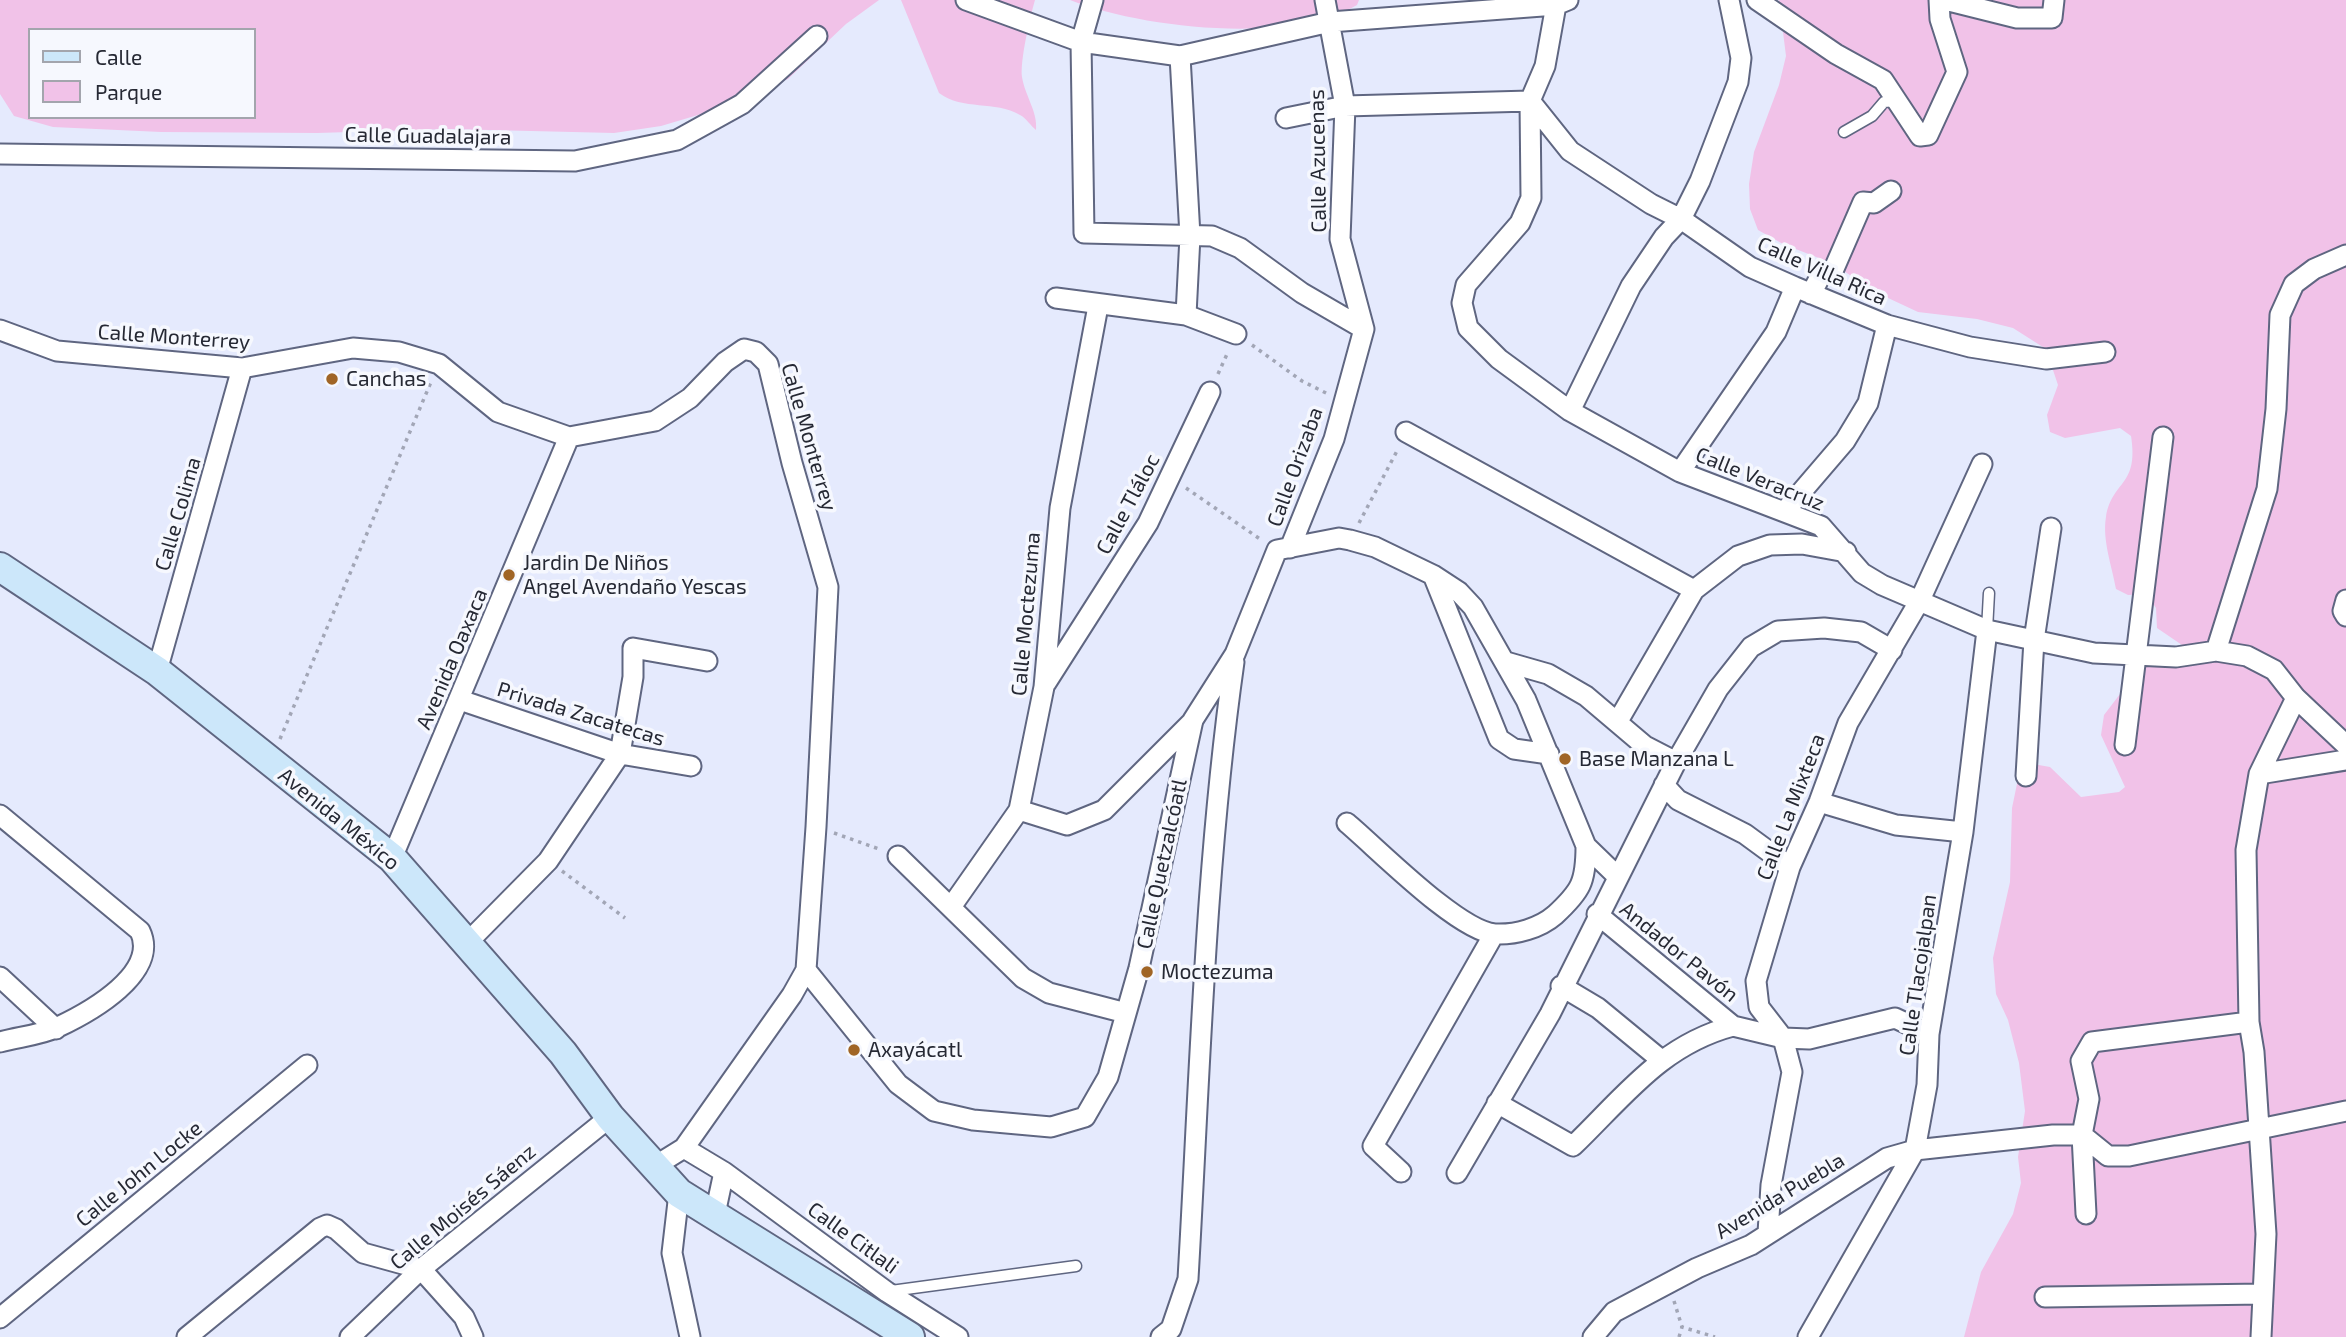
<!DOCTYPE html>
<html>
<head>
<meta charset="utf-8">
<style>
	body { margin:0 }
	#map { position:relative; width:2346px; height:1337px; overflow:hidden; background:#e5eafd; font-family:"Exo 2",sans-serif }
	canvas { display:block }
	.legend { position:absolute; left:28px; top:28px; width:228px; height:91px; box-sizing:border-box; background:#f6f8fe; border:2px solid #a3a5ad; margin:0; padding:9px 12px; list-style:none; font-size:21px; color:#262934 }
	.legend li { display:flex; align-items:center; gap:14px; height:35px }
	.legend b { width:35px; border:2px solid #a3a5ad }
</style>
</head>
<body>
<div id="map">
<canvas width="2346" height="1337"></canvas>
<ul class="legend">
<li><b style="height:9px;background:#cce7fa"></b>Calle</li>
<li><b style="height:19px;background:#f1c2e8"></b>Parque</li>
</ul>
</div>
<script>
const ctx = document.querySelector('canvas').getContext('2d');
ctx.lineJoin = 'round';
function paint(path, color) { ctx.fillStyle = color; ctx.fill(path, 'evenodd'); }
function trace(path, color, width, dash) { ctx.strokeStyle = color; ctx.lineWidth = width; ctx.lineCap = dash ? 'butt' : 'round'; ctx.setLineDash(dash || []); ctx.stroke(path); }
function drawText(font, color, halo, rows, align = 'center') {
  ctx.font = font + ' "Exo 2",sans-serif'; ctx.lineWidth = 7; ctx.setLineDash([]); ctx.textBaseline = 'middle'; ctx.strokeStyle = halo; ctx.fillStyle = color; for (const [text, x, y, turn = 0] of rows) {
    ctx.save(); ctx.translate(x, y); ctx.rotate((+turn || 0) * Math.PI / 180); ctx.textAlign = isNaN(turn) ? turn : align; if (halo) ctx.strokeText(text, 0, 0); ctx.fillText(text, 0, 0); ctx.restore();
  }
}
const green = new Path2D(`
	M 0,0 L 879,0 L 846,24 L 788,79 L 698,115 L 661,126 L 614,133 L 448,129 L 317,133 L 161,132 L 53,127 L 14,116 L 0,94 ZM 30,30 L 254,30 L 254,117 L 30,117 Z
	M 901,0 L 1035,0 C 1030,17 1020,61 1022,77 C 1025,96 1038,112 1036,130 C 1031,126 1026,118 1020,115 C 995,100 963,111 939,93 Z
	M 1070,0 L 1359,0 L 1357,5 C 1290,45 1141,28 1070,0 Z
	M 1779,0 L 2346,0 L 2346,1337 L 1964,1337 L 1981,1272 L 2013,1214 L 2021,1183 L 2018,1157 L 2025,1111 L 2019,1063 L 2008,1020 L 1996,994 L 1993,958 L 2010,882 L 2012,808 L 2018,779 L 2033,764 L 2050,767 L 2081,797 L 2119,792 L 2125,787 L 2101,735 L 2104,715 L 2146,660 L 2179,657 L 2182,645 L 2157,628 L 2156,608 L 2147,594 L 2128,595 L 2116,589 C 2112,566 2102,540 2106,517 C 2112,480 2139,487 2131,436 L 2120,428 L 2065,438 L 2050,432 L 2047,415 L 2058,385 L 2046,349 L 2013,328 L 1977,319 L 1918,312 L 1871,290 L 1834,264 L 1783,244 L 1758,230 L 1750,209 L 1749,184 L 1754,152 L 1779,85 L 1786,56 Z`);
const path = new Path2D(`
	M 1252,345 L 1302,381 L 1328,394
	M 1218,374 L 1228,352
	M 1186,488 L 1260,539
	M 1359,523 L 1398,449
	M 280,739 L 431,382
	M 834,833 L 879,849
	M 562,871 L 625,918
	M 1674,1301 L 1682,1327 L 1715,1337
	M 1679,1337 L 1682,1327`);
const lane = new Path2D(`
	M 1844,132 L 1872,116 L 1884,102 L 1896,101
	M 1987,630 L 1989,593
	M 891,1291 L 1076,1266`);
const street = new Path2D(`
	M 966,0 L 1081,42 L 1180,56 L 1330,22 L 1556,5
	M 1093,0 L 1081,42 L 1084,233 L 1212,236 L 1240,248 L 1302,293 L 1364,329
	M 1568,0 L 1556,5 L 1545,66 L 1530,101 L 1531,198 L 1520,223 L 1466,285 L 1462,303 L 1468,328 L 1499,359 L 1570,411 L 1680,472 L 1821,526 L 1862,573 L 1882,585 L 1987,630 L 2094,653 L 2176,657 L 2216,651 L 2247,656 L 2274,670 L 2296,698 L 2346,745
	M 1757,0 L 1836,54 L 1883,80 L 1920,136 L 1928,135 L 1957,72 L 1940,19 L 1939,0
	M 1945,0 L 2017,18 L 2052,18 L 2054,0
	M 1180,56 L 1190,236 L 1186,315
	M 1286,118 L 1345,106 L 1530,101 L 1570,151 L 1651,204 L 1681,219 L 1750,267 L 1795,287 L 1887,325 L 1970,347 L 2046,359 L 2105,352
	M 0,154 L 575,161 L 677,140 L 742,104 L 817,36
	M 1811,294 L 1822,273 L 1833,271 L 1863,202 L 1874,203 L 1891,191
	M 1056,298 L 1186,315 L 1236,334
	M 0,330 L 57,351 L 242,368 L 353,348 L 399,352 L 439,364 L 498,412 L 569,437 L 655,421 L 690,398 L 725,362 L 744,349 L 756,352 L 768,364 L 792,463 L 828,587 L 816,827 L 806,970 L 792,995 L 684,1148 L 655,1166
	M 1570,411 L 1631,286 L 1664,237 L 1681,219 L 1700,181 L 1738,82 L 1741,58 L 1729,0
	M 1406,432 L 1694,590
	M 1680,472 L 1776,332 L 1795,287
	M 1785,511 L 1845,441 L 1868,403 L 1887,325
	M 1290,548 L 1334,439 L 1364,329 L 1340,239 L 1345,106 L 1325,0
	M 1433,575 L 1499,739 L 1514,749 L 1549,754
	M 2346,600 L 2343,611 L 2346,616
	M 2216,651 L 2267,489 L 2276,409 L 2280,315 L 2294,284 L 2314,269 L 2346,255
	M 1506,662 L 1548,674 L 1586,696 L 1645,746 L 1676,762
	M 157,671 L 242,368
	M 1046,683 L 1148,523 L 1210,392
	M 460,700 L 620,754 L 691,766
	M 1618,721 L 1694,590 L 1738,556 L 1770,545 L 1802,544 L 1846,552
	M 2125,745 L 2163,437
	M 2259,774 L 2346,760
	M 2026,776 L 2034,640 L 2051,528
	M 1664,785 L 1678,800 L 1745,834 L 1790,867
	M 1819,802 L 1896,825 L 1963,832
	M 1019,810 L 1067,825 L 1104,810 L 1193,721
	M 0,815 L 140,931 C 160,973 90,1012 58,1027 C 41,1035 18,1037 0,1042
	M 1586,846 L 1617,876
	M 898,856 L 1023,978 L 1049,993 L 1126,1013
	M 392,858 L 569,437
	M 951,907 L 1019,810 L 1044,687 L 1060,508 L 1098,306
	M 1597,914 L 1733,1026 L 1783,1038 L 1809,1039 L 1895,1018 L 1929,1034
	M 467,943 L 548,861 L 620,754 L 633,677 L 633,648 L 707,661
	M 806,970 L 898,1084 L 934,1111 L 973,1120 L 1051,1127 L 1085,1117 L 1108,1077 L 1139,968 L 1193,720 L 1235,654 L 1277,550 L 1339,538 L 1350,540 L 1375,547 L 1433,575 L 1459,592 L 1473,607 L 1526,700 L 1586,846 C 1586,882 1581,891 1555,915 C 1540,928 1516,935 1495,934 C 1458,931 1378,849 1347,823
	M 0,977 L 56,1029
	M 1561,986 L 1598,1008 L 1660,1059
	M 1497,1103 L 1573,1146 C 1624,1097 1661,1045 1733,1026
	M 684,1148 L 724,1172 L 715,1214
	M 724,1172 L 887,1292 L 958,1337
	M 1401,1172 L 1373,1146 L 1494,934
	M 1457,1173 L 1550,1014 L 1676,762 L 1718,689 L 1751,647 L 1778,631 L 1824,628 L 1861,632 L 1892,650
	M 679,1193 L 672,1253 L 690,1337
	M 2086,1214 L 2082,1135 L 2089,1099 L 2081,1061 L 2092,1042 L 2249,1022
	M 1768,1233 L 1771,1185 L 1792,1072 L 1783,1038 L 1759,1007 L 1756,981 L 1790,867 L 1819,802 L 1848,723 L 1920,600 L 1982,464
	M 2045,1297 L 2263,1294
	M 0,1318 L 307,1065
	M 187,1337 L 320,1228 L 327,1225 L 336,1229 L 363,1253 L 421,1269 L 464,1317 L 473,1337
	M 350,1337 L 421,1269 L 610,1117
	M 1161,1337 L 1171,1329 L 1188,1279 C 1200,1074 1205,866 1234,662
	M 1593,1337 L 1614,1312 L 1697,1268 L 1751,1245 L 1887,1158 L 1915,1150 L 2053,1135 L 2082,1135 L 2108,1156 L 2129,1156 L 2346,1111
	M 1808,1337 L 1915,1150 L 1927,1085 L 1929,1034 L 1963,832 L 1987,630
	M 2261,1337 L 2266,1234 L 2254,1052 L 2249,1022 L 2246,850 L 2259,774 L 2296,698`);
const secondary = new Path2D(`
	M 0,567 L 157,671 L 392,858 L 563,1053 L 610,1117 L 679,1193 L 910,1337`);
const markers = [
	[332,379,7,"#a06526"],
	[509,575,7,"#a06526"],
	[1565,759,7,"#a06526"],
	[1147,972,7,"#a06526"],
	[854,1050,7,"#a06526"]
];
const streetNames = [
	["Calle Guadalajara",428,136,1],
	["Calle Azucenas",1318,161,-91],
	["Calle Villa Rica",1822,271,24],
	["Calle Monterrey",174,337,4],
	["Calle Monterrey",809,437,74],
	["Calle Orizaba",1295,467,-70],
	["Calle Veracruz",1760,479,22],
	["Calle Tláloc",1128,504,-62],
	["Calle Colima",178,514,-74],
	["Calle Moctezuma",1026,614,-85],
	["Avenida Oaxaca",452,659,-67],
	["Privada Zacatecas",581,714,17],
	["Calle La Mixteca",1791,807,-69],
	["Avenida México",339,819,39],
	["Calle Quetzalcóatl",1162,864,-78],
	["Andador Pavón",1679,952,39],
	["Calle Tlacojalpan",1918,975,-82],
	["Calle John Locke",139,1174,-39],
	["Avenida Puebla",1780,1196,-31],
	["Calle Moisés Sáenz",463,1207,-40],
	["Calle Citlali",853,1238,36]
];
const poiNames = [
	["Canchas",346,379],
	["Jardin De Niños",523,563],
	["Angel Avendaño Yescas",523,587],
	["Base Manzana L",1579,759],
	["Moctezuma",1161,972],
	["Axayácatl",868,1050]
];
paint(green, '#f1c2e8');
trace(lane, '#5f6681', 13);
trace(street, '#5f6681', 23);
trace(secondary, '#5f6681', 32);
trace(path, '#a2a6b6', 3.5, [3.5, 5]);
trace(lane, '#fff', 10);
trace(street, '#fff', 19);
trace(secondary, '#cce7fa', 28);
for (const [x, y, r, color] of markers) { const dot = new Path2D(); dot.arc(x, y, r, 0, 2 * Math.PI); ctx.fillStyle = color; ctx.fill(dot); trace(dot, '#f6f8fe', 2.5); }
drawText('21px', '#262934', '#f6f8fe', streetNames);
drawText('21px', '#262934', '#f6f8fe', poiNames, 'left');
</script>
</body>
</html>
